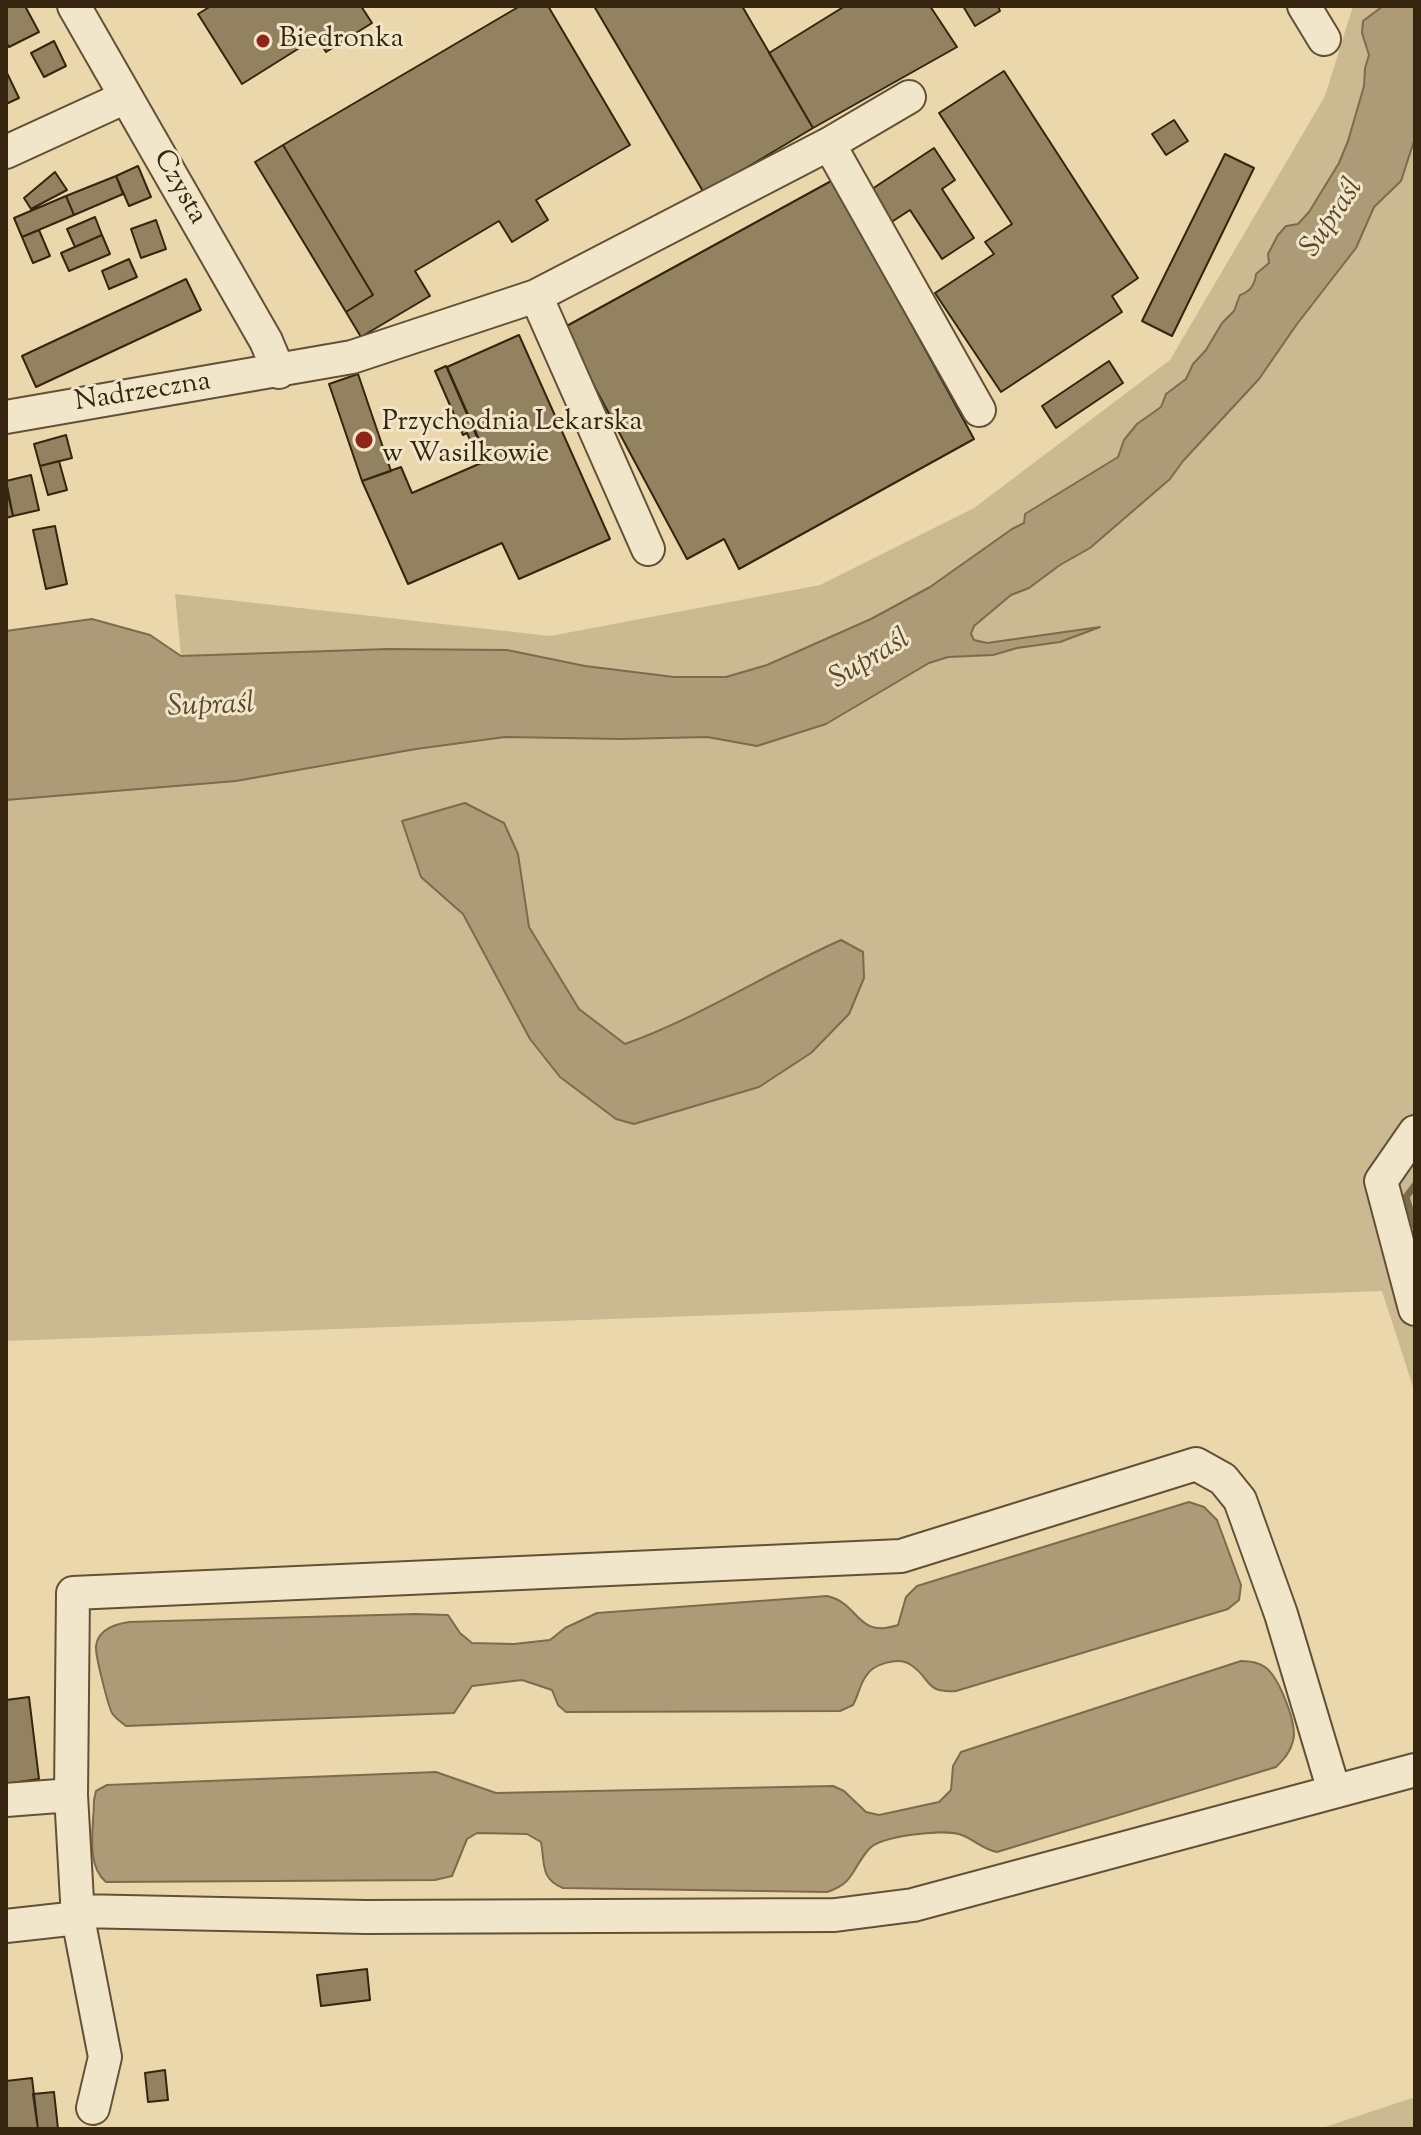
<!DOCTYPE html>
<html>
<head>
<meta charset="utf-8">
<style>
	body { margin:0 }
	#map { position:relative; width:1421px; height:2135px; overflow:hidden; background:#ead8ac; font-family:"Sorts Mill Goudy",serif }
	canvas { display:block }
	.frame { position:absolute; inset:0; border:8px solid #35240e; pointer-events:none }
</style>
</head>
<body>
<div id="map">
<canvas width="1421" height="2135"></canvas>
<div class="frame"></div>
</div>
<script>
const ctx = document.querySelector('canvas').getContext('2d');
ctx.lineJoin = 'round';
function paint(path, color) { ctx.fillStyle = color; ctx.fill(path, 'evenodd'); }
function trace(path, color, width, dash) { ctx.strokeStyle = color; ctx.lineWidth = width; ctx.lineCap = dash ? 'butt' : 'round'; ctx.setLineDash(dash || []); ctx.stroke(path); }
function drawText(font, color, halo, rows, align = 'center') {
  ctx.font = font + ' "Sorts Mill Goudy",serif'; ctx.lineWidth = 6; ctx.setLineDash([]); ctx.textBaseline = 'middle'; ctx.strokeStyle = halo; ctx.fillStyle = color; for (const [text, x, y, turn = 0] of rows) {
    ctx.save(); ctx.translate(x, y); ctx.rotate((+turn || 0) * Math.PI / 180); ctx.textAlign = isNaN(turn) ? turn : align; if (halo) ctx.strokeText(text, 0, 0); ctx.fillText(text, 0, 0); ctx.restore();
  }
}
const green = new Path2D(`
	M 1353,6 L 1383,6 L 1372,14 L 1362,33 L 1369,55 L 1364,69 L 1364,86 L 1348,141 L 1339,163 L 1309,212 L 1298,224 L 1286,226 L 1278,235 L 1268,254 L 1269,263 L 1256,274 C 1255,284 1250,292 1240,295 L 1234,311 L 1206,350 L 1193,364 L 1186,379 L 1166,394 L 1161,407 L 1137,424 L 1124,440 L 1118,456 L 1025,514 L 1025,523 L 1012,529 L 930,587 L 871,619 L 767,665 L 726,677 L 674,677 L 585,666 L 507,650 L 387,649 L 181,656 L 175,594 L 550,636 L 820,585 L 974,508 L 1170,360 L 1325,96 Z
	M 1415,6 L 1415,1393 L 1382,1291 L 6,1341 L 6,793 L 516,723 L 769,726 L 1103,502 L 1329,234 Z
	M 1415,2097 L 1415,2129 L 1319,2129 Z`);
const water = new Path2D(`
	M 1383,6 L 1415,6 L 1415,138 L 1401,181 L 1374,207 L 1356,248 L 1297,324 L 1259,379 L 1183,461 L 1170,479 L 1090,548 L 1060,565 L 1029,588 L 1011,595 L 974,626 L 971,634 L 974,640 L 987,643 L 1100,627 L 1060,642 L 1017,648 L 993,655 L 948,657 L 929,663 L 826,724 L 757,746 L 707,737 L 622,739 L 505,737 L 416,749 L 236,781 L 6,800 L 6,631 L 92,619 L 150,635 L 181,656 L 387,649 L 507,650 L 585,666 L 674,677 L 726,677 L 767,665 L 871,619 L 930,587 L 1012,529 L 1024,523 L 1025,514 L 1118,457 L 1124,440 L 1137,424 L 1161,407 L 1166,394 L 1186,379 L 1193,364 L 1206,350 L 1222,323 L 1234,311 L 1240,295 C 1250,292 1255,284 1256,274 L 1269,263 L 1268,254 L 1278,235 L 1286,226 L 1298,224 L 1309,212 L 1339,163 L 1348,141 L 1364,86 L 1365,68 L 1369,55 L 1362,33 L 1363,21 Z
	M 465,803 L 504,823 L 518,854 L 529,927 L 579,1009 L 625,1044 C 700,1017 767,973 841,940 L 863,952 L 864,978 L 849,1014 L 811,1053 L 759,1087 L 634,1124 L 616,1119 L 560,1077 L 530,1039 L 463,914 L 421,877 L 402,821 Z
	M 1189,1502 L 1204,1507 L 1217,1520 L 1241,1585 L 1239,1600 L 1228,1609 L 956,1691 C 924,1693 932,1679 911,1665 C 899,1656 873,1664 866,1676 C 860,1684 858,1696 853,1705 L 840,1711 L 566,1712 L 558,1705 L 552,1690 L 522,1680 L 472,1686 L 454,1713 L 126,1726 C 121,1722 116,1719 112,1713 C 108,1705 95,1655 96,1646 C 98,1629 116,1624 129,1622 L 415,1614 L 448,1615 L 460,1633 L 472,1643 L 514,1644 L 550,1640 L 565,1628 L 597,1613 L 827,1596 C 860,1603 856,1639 898,1625 L 906,1597 L 917,1586 Z
	M 1241,1661 C 1249,1661 1258,1662 1265,1667 C 1279,1677 1298,1725 1293,1741 C 1290,1753 1284,1759 1276,1767 L 997,1852 C 981,1849 973,1838 959,1834 C 942,1829 880,1836 869,1849 C 852,1868 855,1883 827,1892 L 563,1888 C 540,1879 545,1863 541,1842 L 527,1834 L 477,1833 L 467,1839 L 452,1876 L 435,1880 L 106,1882 C 85,1865 94,1826 94,1800 L 96,1791 L 107,1785 L 436,1772 L 496,1793 L 833,1786 L 844,1791 L 866,1812 L 879,1815 L 939,1802 L 951,1790 L 953,1766 L 961,1752 Z`);
const stream = new Path2D(`
	M 1415,1185 L 1406,1197 L 1415,1226`);
const building = new Path2D(`
	M 6,6 L 25,6 L 39,32 L 9,47 L 6,42 Z
	M 211,6 L 361,6 L 372,23 L 326,52 L 317,37 L 242,84 L 198,14 Z
	M 520,6 L 548,6 L 630,145 L 536,200 L 548,220 L 512,242 L 499,221 L 415,271 L 430,296 L 361,337 L 346,312 L 373,295 L 283,145 Z
	M 594,6 L 742,6 L 813,128 L 704,193 Z
	M 845,6 L 930,6 L 957,47 L 813,128 L 769,53 Z
	M 963,6 L 998,6 L 1000,11 L 975,26 Z
	M 54,41 L 66,66 L 44,77 L 31,53 Z
	M 6,71 L 19,98 L 6,104 Z
	M 1004,71 L 1138,278 L 1112,296 L 1122,312 L 1001,392 L 935,293 L 994,254 L 985,242 L 1012,224 L 939,113 Z
	M 1174,120 L 1188,141 L 1166,155 L 1152,134 Z
	M 283,145 L 373,295 L 346,312 L 255,162 Z
	M 934,148 L 955,180 L 942,189 L 974,238 L 942,259 L 910,210 L 890,223 L 869,191 Z
	M 1225,154 L 1254,168 L 1172,336 L 1142,321 Z
	M 138,166 L 151,197 L 129,206 L 116,176 Z
	M 55,172 L 67,190 L 31,209 L 24,198 Z
	M 116,176 L 123,194 L 74,215 L 66,196 Z
	M 833,180 L 974,439 L 739,569 L 724,539 L 687,559 L 563,328 Z
	M 66,196 L 74,215 L 22,237 L 14,218 Z
	M 95,217 L 102,235 L 75,247 L 67,229 Z
	M 156,220 L 166,249 L 141,258 L 131,229 Z
	M 39,230 L 50,256 L 33,263 L 22,237 Z
	M 102,235 L 110,254 L 69,271 L 61,253 Z
	M 129,259 L 137,277 L 109,289 L 102,271 Z
	M 186,279 L 201,310 L 36,387 L 22,356 Z
	M 519,335 L 610,539 L 519,579 L 502,543 L 408,584 L 362,481 L 401,467 L 412,493 L 488,460 L 447,367 Z
	M 1109,361 L 1123,383 L 1056,428 L 1042,406 Z
	M 446,366 L 481,446 L 474,449 L 467,433 L 463,435 L 435,371 Z
	M 358,374 L 391,471 L 362,481 L 329,384 Z
	M 66,435 L 72,458 L 40,466 L 34,444 Z
	M 59,461 L 67,490 L 48,495 L 40,466 Z
	M 31,475 L 39,510 L 13,516 L 6,481 Z
	M 6,486 L 13,516 L 6,518 Z
	M 55,526 L 67,584 L 46,589 L 33,530 Z
	M 29,1697 L 39,1779 L 6,1784 L 6,1700 Z
	M 367,1969 L 370,2000 L 321,2006 L 317,1975 Z
	M 165,2070 L 168,2100 L 148,2102 L 145,2073 Z
	M 32,2078 L 38,2129 L 6,2129 L 6,2081 Z
	M 54,2092 L 58,2129 L 38,2129 L 33,2094 Z`);
const minor = new Path2D(`
	M 74,6 L 266,341 L 279,372
	M 1304,6 L 1324,39
	M 829,144 L 979,410
	M 6,152 L 126,97
	M 536,296 L 648,549
	M 6,417 L 352,357 L 536,296 L 829,144 L 909,97
	M 1415,1132 L 1381,1181 L 1415,1309
	M 71,1795 L 73,1593 L 901,1556 L 1196,1464 L 1223,1479 L 1240,1500 L 1281,1614 L 1334,1791
	M 6,1800 L 71,1795 L 78,1918
	M 77,1911 L 366,1917 L 835,1915 L 913,1905 L 1415,1770
	M 6,1926 L 78,1918 L 105,2057 L 93,2108`);
const markers = [
	[263,41,8,"#8f2418"],
	[364,440,10,"#8f2418"]
];
const poiNames = [
	["Biedronka",279,41],
	["Przychodnia Lekarska",382,424],
	["w Wasilkowie",382,456]
];
const streetNames = [
	["Czysta",178,188,60],
	["Nadrzeczna",143,394,-9]
];
const waterNames = [
	["Supraśl",1334,219,-56],
	["Supraśl",871,661,-31],
	["Supraśl",211,708,-2]
];
paint(green, '#cbb991');
paint(water, '#ac9b76');
trace(water, '#7c6b4c', 2);
trace(stream, '#7c6b4c', 7);
paint(building, '#938260');
trace(building, '#35240e', 2);
trace(minor, '#625136', 36);
trace(minor, '#f1e6c9', 32);
for (const [x, y, r, color] of markers) { const dot = new Path2D(); dot.arc(x, y, r, 0, 2 * Math.PI); ctx.fillStyle = color; ctx.fill(dot); trace(dot, '#f1e6c9', 3); }
drawText('28px', '#35240e', '#f1e6c9', poiNames, 'left');
drawText('28px', '#35240e', '#f1e6c9', streetNames);
drawText('italic 30px', '#59482d', '#f1e6c9', waterNames);
</script>
</body>
</html>
